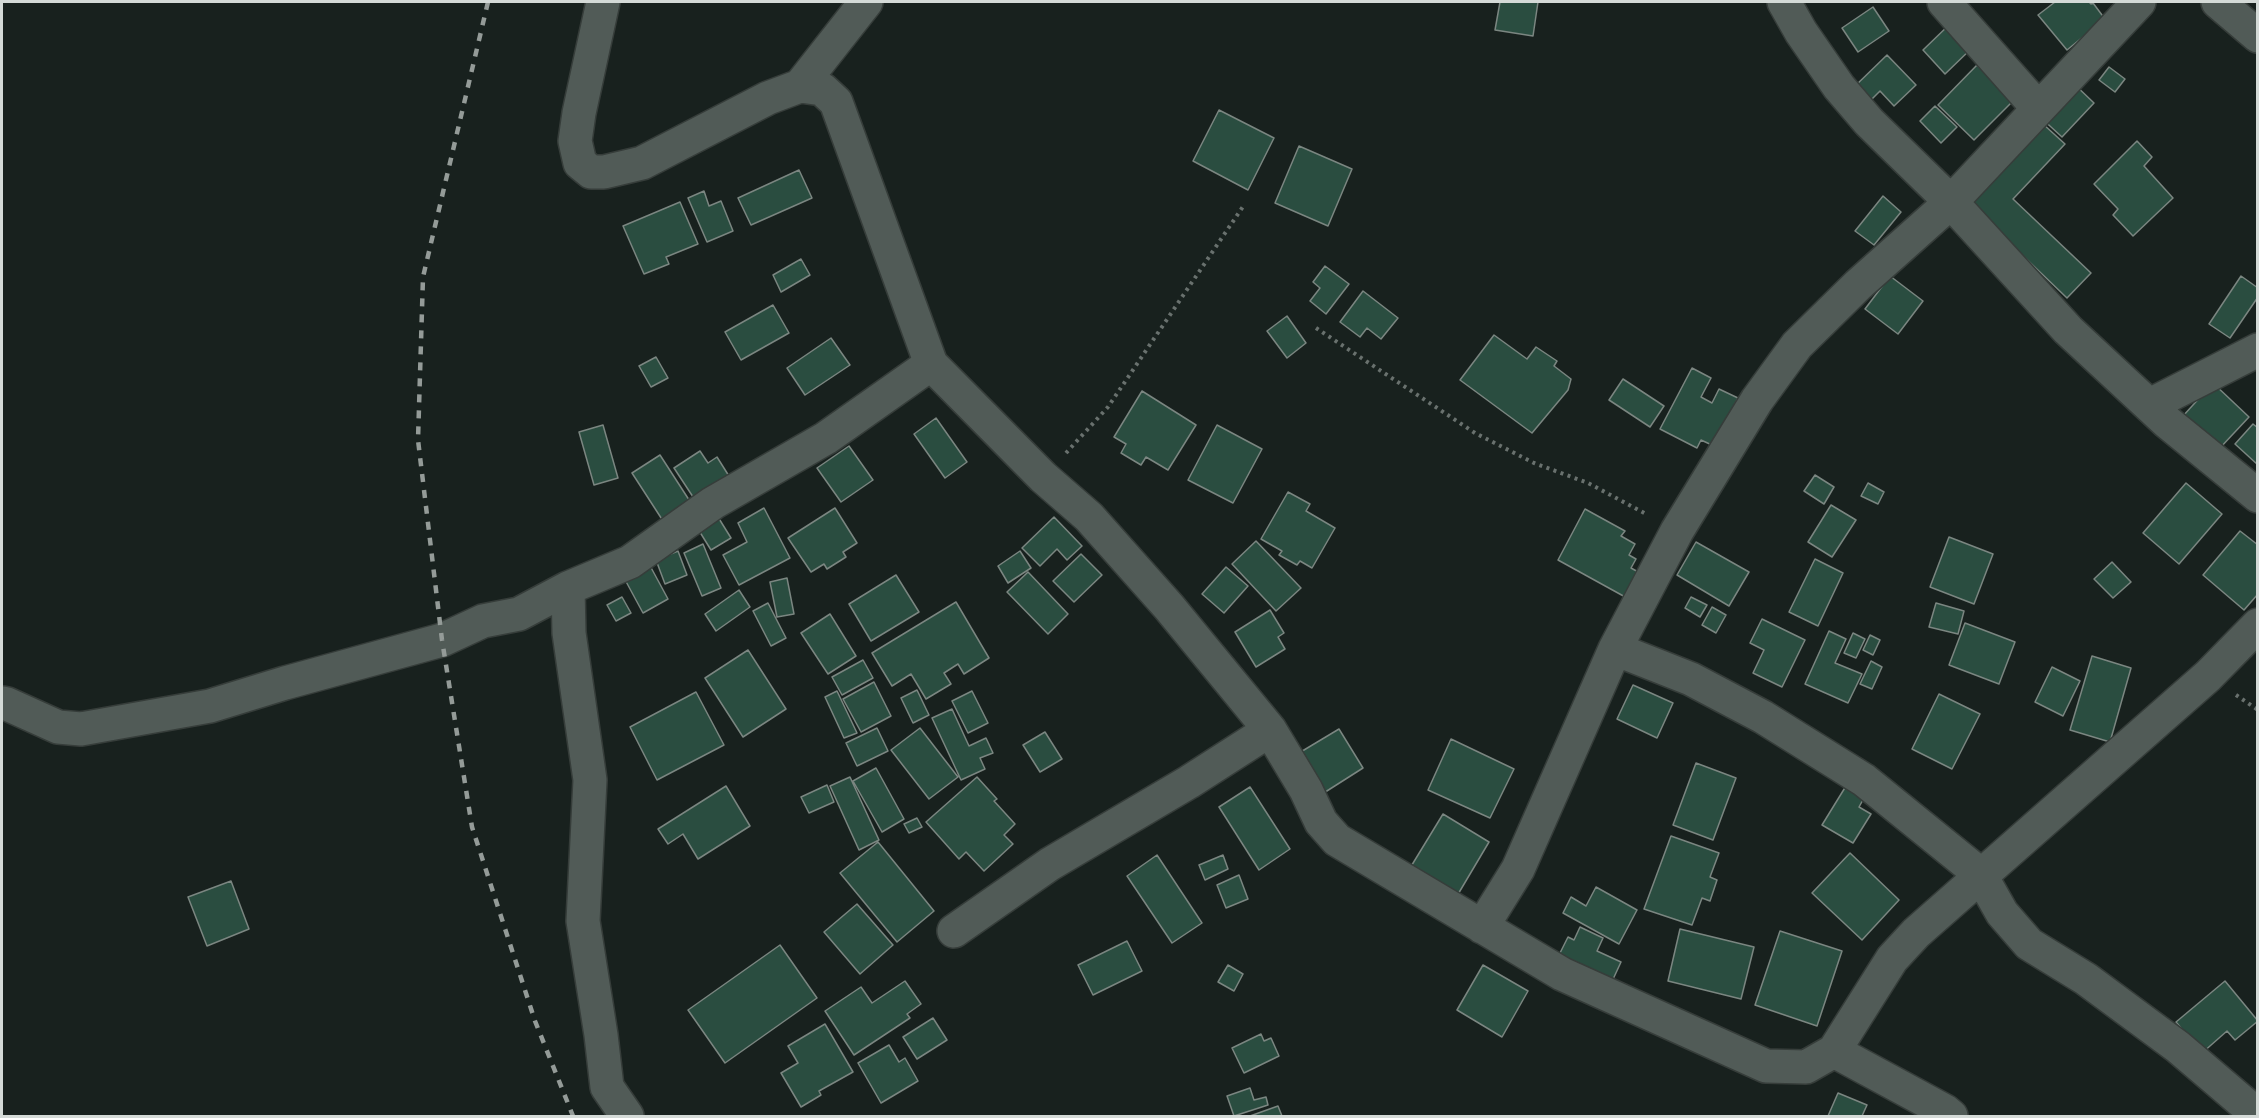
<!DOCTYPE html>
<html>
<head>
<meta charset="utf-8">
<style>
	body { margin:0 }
	#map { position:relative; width:2259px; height:1118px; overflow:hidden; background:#18211e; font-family:"Public Sans",sans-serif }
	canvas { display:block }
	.frame { position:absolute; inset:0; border:3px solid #d4dad7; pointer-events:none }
</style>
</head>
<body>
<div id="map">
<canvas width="2259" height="1118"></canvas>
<div class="frame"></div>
</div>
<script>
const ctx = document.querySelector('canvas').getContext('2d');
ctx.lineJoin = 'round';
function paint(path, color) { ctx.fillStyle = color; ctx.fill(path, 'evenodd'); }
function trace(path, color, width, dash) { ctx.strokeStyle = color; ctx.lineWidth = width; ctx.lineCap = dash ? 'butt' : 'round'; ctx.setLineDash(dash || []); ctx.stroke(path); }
const building = new Path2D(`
	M 1500,2 L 1538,2 L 1533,36 L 1495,30 Z
	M 2055,2 L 2089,2 L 2091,4 L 2093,3 L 2105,19 L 2067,50 L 2038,15 Z
	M 1873,7 L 1889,31 L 1858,52 L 1842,28 Z
	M 1952,22 L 1974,46 L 1945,74 L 1923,50 Z
	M 1887,55 L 1916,85 L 1894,106 L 1880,91 L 1867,104 L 1852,89 Z
	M 1977,65 L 2013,101 L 1974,140 L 1938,105 Z
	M 2109,67 L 2125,79 L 2115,92 L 2099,80 Z
	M 2071,81 L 2094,103 L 2062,137 L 2039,116 Z
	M 1935,106 L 1957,127 L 1941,143 L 1920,121 Z
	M 1219,110 L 1274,138 L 1248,190 L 1193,161 Z
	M 2043,124 L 2065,144 L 2013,199 L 2091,273 L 2067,298 L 1968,203 Z
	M 2137,141 L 2152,157 L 2144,166 L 2173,198 L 2133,236 L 2113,215 L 2118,209 L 2094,184 Z
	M 1299,146 L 1352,169 L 1328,226 L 1275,203 Z
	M 799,170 L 812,198 L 751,225 L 738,198 Z
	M 704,191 L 709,206 L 721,201 L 733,231 L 707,242 L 688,198 Z
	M 1883,196 L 1901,212 L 1874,245 L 1855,231 Z
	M 680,202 L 698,244 L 666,257 L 669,264 L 644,274 L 623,226 Z
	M 801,259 L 810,275 L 781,292 L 773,275 Z
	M 1325,266 L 1349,284 L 1326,314 L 1310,301 L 1320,288 L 1313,282 Z
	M 1890,276 L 1923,301 L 1898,334 L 1865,309 Z
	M 2241,276 L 2258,288 L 2258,297 L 2230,338 L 2209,324 Z
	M 1363,291 L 1398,318 L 1381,339 L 1367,328 L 1360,337 L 1340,322 Z
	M 773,305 L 789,333 L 741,360 L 725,332 Z
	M 1287,316 L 1306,343 L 1287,358 L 1267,331 Z
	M 1494,335 L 1527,359 L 1536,347 L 1557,361 L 1554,366 L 1571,379 L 1568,390 L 1532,433 L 1460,380 Z
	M 831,338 L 850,365 L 805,395 L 787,368 Z
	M 656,357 L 668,378 L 651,387 L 639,366 Z
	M 1692,368 L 1711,378 L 1701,397 L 1712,403 L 1719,389 L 1738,398 L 1714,446 L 1701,440 L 1697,448 L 1660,429 Z
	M 1623,379 L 1664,406 L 1650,427 L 1609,400 Z
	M 2213,383 L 2249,417 L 2219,449 L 2183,416 Z
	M 1142,391 L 1196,425 L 1168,470 L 1146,457 L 1141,465 L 1121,453 L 1126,444 L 1114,437 Z
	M 936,418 L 967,462 L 945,478 L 914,434 Z
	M 2253,424 L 2258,428 L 2258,465 L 2235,444 Z
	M 603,425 L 618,478 L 594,485 L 579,432 Z
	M 1217,425 L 1262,449 L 1233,503 L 1188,480 Z
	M 849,446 L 873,480 L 841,502 L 817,468 Z
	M 700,451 L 708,463 L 717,457 L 734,484 L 699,506 L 674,468 Z
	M 660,455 L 693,506 L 665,524 L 632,473 Z
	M 1815,475 L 1834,487 L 1824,504 L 1804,491 Z
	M 1868,483 L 1884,492 L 1878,504 L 1861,496 Z
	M 2186,483 L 2222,514 L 2179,564 L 2143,533 Z
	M 1288,492 L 1310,504 L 1306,511 L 1335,528 L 1312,568 L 1300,561 L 1297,565 L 1279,555 L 1282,551 L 1261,539 Z
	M 1831,505 L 1856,520 L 1832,557 L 1808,542 Z
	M 764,508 L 790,558 L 739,585 L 723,555 L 747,542 L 738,523 Z
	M 835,508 L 857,543 L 843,552 L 846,557 L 827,569 L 824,564 L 811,572 L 788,538 Z
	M 1585,509 L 1625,531 L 1621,536 L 1635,544 L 1629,555 L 1636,559 L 1631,568 L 1640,573 L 1627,598 L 1558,560 Z
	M 718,517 L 731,538 L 711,550 L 698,529 Z
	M 1054,517 L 1082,546 L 1067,560 L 1057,549 L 1040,566 L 1022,548 Z
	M 2240,531 L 2258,545 L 2258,594 L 2244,610 L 2203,575 Z
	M 1949,537 L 1993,554 L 1974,604 L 1930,587 Z
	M 1256,541 L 1301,588 L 1276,611 L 1232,564 Z
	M 1696,542 L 1749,572 L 1729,606 L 1677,575 Z
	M 703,544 L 721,588 L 702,596 L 684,553 Z
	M 678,551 L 687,575 L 665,584 L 656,560 Z
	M 1020,551 L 1031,568 L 1008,583 L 998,566 Z
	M 1081,554 L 1102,575 L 1074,602 L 1053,581 Z
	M 1815,559 L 1843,573 L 1818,626 L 1789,612 Z
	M 648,562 L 668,599 L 643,613 L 623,576 Z
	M 2112,562 L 2131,582 L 2113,598 L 2094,579 Z
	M 1226,567 L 1248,586 L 1224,613 L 1202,594 Z
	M 1028,572 L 1068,614 L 1048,634 L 1007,592 Z
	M 896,575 L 919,612 L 871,641 L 849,604 Z
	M 787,578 L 794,614 L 777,617 L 770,582 Z
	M 739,590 L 750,607 L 716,631 L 705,614 Z
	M 622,597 L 631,613 L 616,621 L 607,605 Z
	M 1691,597 L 1707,605 L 1700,617 L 1685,608 Z
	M 956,602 L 989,658 L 964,674 L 958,664 L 944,673 L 951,684 L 926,699 L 911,674 L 892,686 L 872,653 Z
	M 768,603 L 786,638 L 771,646 L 753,611 Z
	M 1936,603 L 1964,611 L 1958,634 L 1929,627 Z
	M 1712,607 L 1726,615 L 1716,633 L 1702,625 Z
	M 1270,610 L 1284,633 L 1278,637 L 1285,649 L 1256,667 L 1235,632 Z
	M 830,614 L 856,656 L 828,674 L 801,633 Z
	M 1762,619 L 1805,640 L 1782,687 L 1753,673 L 1764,650 L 1750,643 Z
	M 1965,623 L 2015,642 L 1999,684 L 1949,665 Z
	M 1829,631 L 1846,639 L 1835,663 L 1862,674 L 1848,703 L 1805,684 Z
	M 1853,633 L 1865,639 L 1856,658 L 1844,653 Z
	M 1870,635 L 1880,640 L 1873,655 L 1863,650 Z
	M 748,650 L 786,709 L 743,737 L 705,678 Z
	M 2092,656 L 2131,668 L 2110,742 L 2070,730 Z
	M 863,660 L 873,678 L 842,695 L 832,677 Z
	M 1871,661 L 1882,667 L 1872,689 L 1860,684 Z
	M 2052,667 L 2080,681 L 2063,716 L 2035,702 Z
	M 874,682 L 891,716 L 861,732 L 843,699 Z
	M 1633,685 L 1673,703 L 1657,738 L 1617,719 Z
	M 917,690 L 929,715 L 913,723 L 901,698 Z
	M 837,691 L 857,733 L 844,738 L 825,697 Z
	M 972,691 L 988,723 L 968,733 L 952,701 Z
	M 696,692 L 724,745 L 657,780 L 630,727 Z
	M 1939,694 L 1980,714 L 1952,769 L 1912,749 Z
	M 952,709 L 969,746 L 986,738 L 993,753 L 980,758 L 985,769 L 961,780 L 932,718 Z
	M 877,728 L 888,751 L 857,766 L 846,743 Z
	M 920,728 L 958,777 L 929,799 L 891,750 Z
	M 1339,729 L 1363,768 L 1319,796 L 1294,756 Z
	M 1045,732 L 1062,759 L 1040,772 L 1023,745 Z
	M 1451,739 L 1514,769 L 1490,818 L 1428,790 Z
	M 1696,763 L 1736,778 L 1713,840 L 1673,825 Z
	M 876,768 L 904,819 L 882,832 L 853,781 Z
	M 850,777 L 879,840 L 859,850 L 830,786 Z
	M 977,777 L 997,799 L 994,801 L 1015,824 L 1004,835 L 1013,844 L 984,871 L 966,852 L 959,859 L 926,822 Z
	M 827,785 L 834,802 L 809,813 L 801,797 Z
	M 726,786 L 750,826 L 698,859 L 683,834 L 668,844 L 658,829 Z
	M 1846,786 L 1864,798 L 1859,807 L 1871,814 L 1853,843 L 1822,825 Z
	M 1250,787 L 1290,849 L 1259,870 L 1219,807 Z
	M 1443,814 L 1489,842 L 1454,901 L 1407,873 Z
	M 917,818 L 922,827 L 909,833 L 904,824 Z
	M 1671,836 L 1719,853 L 1710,877 L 1717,880 L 1710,901 L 1702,898 L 1692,925 L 1644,909 Z
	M 878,842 L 934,911 L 897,942 L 840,873 Z
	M 1850,853 L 1899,900 L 1862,940 L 1812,893 Z
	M 1157,855 L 1202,923 L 1172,943 L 1127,876 Z
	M 1223,855 L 1228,869 L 1205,880 L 1199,865 Z
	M 1239,875 L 1248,899 L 1226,908 L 1217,885 Z
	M 231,881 L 249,929 L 207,946 L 188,897 Z
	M 1596,887 L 1637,910 L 1619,944 L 1563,913 L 1571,897 L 1586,906 Z
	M 857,904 L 893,945 L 860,974 L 824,932 Z
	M 1580,927 L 1603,938 L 1597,951 L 1621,962 L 1609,988 L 1555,963 L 1568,937 L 1574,940 Z
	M 1680,929 L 1754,947 L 1741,999 L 1668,981 Z
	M 1780,931 L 1842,951 L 1817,1026 L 1755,1005 Z
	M 1127,941 L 1142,971 L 1093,995 L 1078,965 Z
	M 780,945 L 817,998 L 725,1063 L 688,1010 Z
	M 1228,965 L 1243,974 L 1234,991 L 1218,982 Z
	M 1483,965 L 1528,991 L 1502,1037 L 1457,1010 Z
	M 905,981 L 921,1004 L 907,1014 L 910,1018 L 854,1055 L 825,1011 L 861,987 L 872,1003 Z
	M 2225,981 L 2258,1021 L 2235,1040 L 2227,1031 L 2202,1053 L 2176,1022 Z
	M 933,1018 L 947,1040 L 917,1059 L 903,1037 Z
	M 825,1024 L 853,1072 L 819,1091 L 821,1095 L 801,1107 L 781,1073 L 798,1063 L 788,1046 Z
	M 1261,1034 L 1264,1041 L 1271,1038 L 1279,1056 L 1244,1073 L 1232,1048 Z
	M 889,1045 L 899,1062 L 905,1058 L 918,1081 L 881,1103 L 858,1063 Z
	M 1250,1088 L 1254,1100 L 1266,1097 L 1268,1105 L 1234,1116 L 1227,1096 Z
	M 1838,1093 L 1867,1105 L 1862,1116 L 1828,1116 Z
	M 1278,1106 L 1282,1116 L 1250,1116 Z`);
const path = new Path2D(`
	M 1316,328 L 1475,433 L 1534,463 L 1588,483 L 1648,515
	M 1066,453 L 1108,407 L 1244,205
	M 2236,695 L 2258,710`);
const minor = new Path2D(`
	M 603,2 L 579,113 L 575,141 L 580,163 L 591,172 L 604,172 L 642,163 L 768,98 L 800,86 L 822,89 L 836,102 L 931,364 L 1043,477 L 1089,517 L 1169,607 L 1270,730 L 1306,790 L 1321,822 L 1337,840 L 1562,974 L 1766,1066 L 1806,1067 L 1834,1051 L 1892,959 L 1916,933 L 2208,676 L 2258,625
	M 1784,2 L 1801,32 L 1839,87 L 1869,122 L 1951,202 L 2068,330 L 2167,422 L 2258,496
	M 1944,2 L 2038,108
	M 2218,2 L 2258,36
	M 800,86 L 866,2
	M 2150,405 L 2258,350
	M 568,588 L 569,633 L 590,780 L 583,921 L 601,1035 L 607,1087 L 627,1116
	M 1615,649 L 1691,679 L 1763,717 L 1864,780 L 1980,874 L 2002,913 L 2029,944 L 2086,979 L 2178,1047 L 2246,1105 L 2254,1116
	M 2,703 L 7,704 L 58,727 L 81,729 L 210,706 L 285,683 L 442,640 L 483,621 L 519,614 L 568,588 L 630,562 L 713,503 L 826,438 L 931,364
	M 1482,927 L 1518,869 L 1615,649 L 1677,531 L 1757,400 L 1797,345 L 1858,285 L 1951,202 L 2139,2
	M 954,931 L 1050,864 L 1189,782 L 1270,730
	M 1834,1051 L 1945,1111 L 1951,1116`);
const rail = new Path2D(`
	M 488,2 L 423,277 L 418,440 L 442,640 L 472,827 L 535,1021 L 573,1116`);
paint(building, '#2a4d40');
trace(building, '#7b8681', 1.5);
trace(minor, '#363d3a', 36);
trace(path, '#69716e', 4, [3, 4.5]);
trace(minor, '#515b57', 33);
trace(rail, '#949b98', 4.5, [8, 8]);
</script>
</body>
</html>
